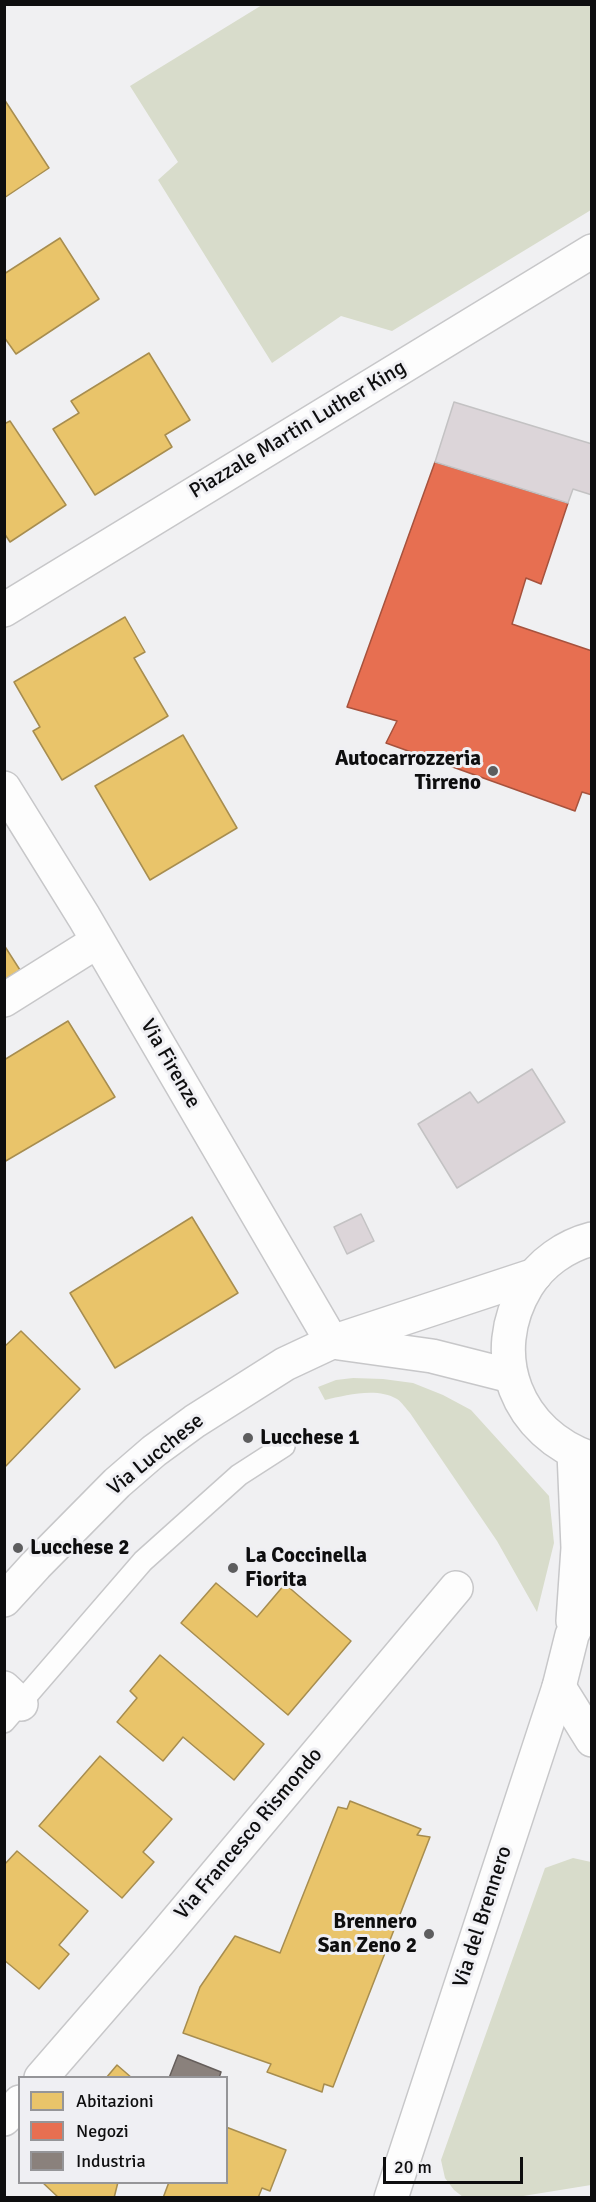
<!DOCTYPE html>
<html>
<head>
<meta charset="utf-8">
<style>
	body { margin:0 }
	#map { position:relative; width:596px; height:2202px; overflow:hidden; background:#f0f0f2; font-family:Signika,sans-serif }
	canvas { display:block }
	.frame { position:absolute; inset:0; border:6px solid #0e0e0f; pointer-events:none }
	.legend { position:absolute; left:18px; top:2076px; width:210px; height:108px; box-sizing:border-box; background:#efeff3; border:2px solid #959598; margin:0; padding:8px 10px; list-style:none; font-size:18px; color:#0e0e0f }
	.legend li { display:flex; align-items:center; gap:12px; height:30px }
	.legend b { width:30px; border:2px solid #959598 }
	.scale { position:absolute; left:383px; top:2157px; width:140px; height:27px; box-sizing:border-box; border:3px solid #0e0e0f; border-top:0; padding-left:8px; font-size:18px; line-height:21px; white-space:nowrap; color:#0e0e0f; -webkit-text-stroke:4px #efeff3; paint-order:stroke }
</style>
</head>
<body>
<div id="map">
<canvas width="596" height="2202"></canvas>
<div class="frame"></div>
<ul class="legend">
<li><b style="height:16px;background:#e9c46a"></b>Abitazioni</li>
<li><b style="height:16px;background:#e76f51"></b>Negozi</li>
<li><b style="height:16px;background:#8a817c"></b>Industria</li>
</ul>
<div class="scale">20 m</div>
</div>
<script>
const ctx = document.querySelector('canvas').getContext('2d');
ctx.lineJoin = 'round';
function paint(path, color) { ctx.fillStyle = color; ctx.fill(path, 'evenodd'); }
function trace(path, color, width, dash) { ctx.strokeStyle = color; ctx.lineWidth = width; ctx.lineCap = dash ? 'butt' : 'round'; ctx.setLineDash(dash || []); ctx.stroke(path); }
function drawText(font, color, halo, rows, align = 'center') {
  ctx.font = font + ' Signika,sans-serif'; ctx.lineWidth = 6; ctx.setLineDash([]); ctx.textBaseline = 'middle'; ctx.strokeStyle = halo; ctx.fillStyle = color; for (const [text, x, y, turn = 0] of rows) {
    ctx.save(); ctx.translate(x, y); ctx.rotate((+turn || 0) * Math.PI / 180); ctx.textAlign = isNaN(turn) ? turn : align; if (halo) ctx.strokeText(text, 0, 0); ctx.fillText(text, 0, 0); ctx.restore();
  }
}
const green = new Path2D(`
	M 262,5 L 591,5 L 591,210 L 392,331 L 341,316 L 272,363 L 158,180 L 178,162 L 130,86 Z
	M 353,1378 L 383,1379 L 413,1383 L 443,1395 L 471,1410 L 549,1496 L 554,1543 L 537,1612 L 497,1541 L 410,1413 C 406,1409 402,1402 397,1399 C 377,1387 346,1395 325,1400 L 318,1387 L 336,1380 Z
	M 573,1858 L 591,1862 L 591,2185 L 517,2197 L 463,2197 L 454,2190 L 445,2178 L 441,2160 L 545,1868 Z`);
const homes = new Path2D(`
	M 4,99 L 49,168 L 4,198 Z
	M 60,238 L 99,299 L 16,354 L 4,337 L 4,274 Z
	M 149,353 L 190,420 L 165,435 L 172,447 L 95,495 L 53,429 L 79,413 L 71,401 Z
	M 10,421 L 66,505 L 10,542 L 4,533 L 4,424 Z
	M 125,617 L 145,652 L 134,658 L 168,716 L 62,780 L 33,731 L 40,727 L 14,682 Z
	M 183,735 L 237,828 L 150,880 L 95,786 Z
	M 4,945 L 20,970 L 4,980 Z
	M 68,1021 L 115,1097 L 4,1162 L 4,1060 Z
	M 192,1217 L 238,1293 L 115,1368 L 70,1293 Z
	M 21,1331 L 80,1389 L 4,1468 L 4,1347 Z
	M 216,1583 L 257,1617 L 285,1584 L 351,1641 L 288,1715 L 181,1623 Z
	M 160,1655 L 264,1744 L 234,1780 L 183,1737 L 163,1761 L 117,1722 L 137,1698 L 130,1691 Z
	M 100,1756 L 172,1819 L 143,1852 L 154,1862 L 122,1898 L 39,1826 Z
	M 350,1801 L 421,1829 L 417,1835 L 430,1837 L 333,2087 L 324,2084 L 322,2092 L 267,2072 L 271,2064 L 183,2033 L 200,1987 L 235,1936 L 280,1953 L 338,1807 L 347,1809 Z
	M 17,1851 L 88,1911 L 59,1945 L 69,1954 L 39,1989 L 4,1960 L 4,1865 Z
	M 117,2065 L 132,2078 L 106,2078 Z
	M 226,2127 L 286,2150 L 270,2191 L 262,2188 L 258,2198 L 163,2198 L 169,2182 L 226,2182 Z
	M 42,2182 L 118,2182 L 114,2198 L 59,2198 Z`);
const shops = new Path2D(`
	M 435,462 L 568,503 L 541,584 L 526,578 L 512,624 L 592,651 L 592,795 L 582,792 L 575,811 L 386,743 L 397,721 L 347,707 Z`);
const industry = new Path2D(`
	M 178,2055 L 221,2072 L 219,2078 L 169,2078 Z`);
const building = new Path2D(`
	M 454,402 L 592,444 L 592,495 L 573,489 L 568,503 L 435,462 Z
	M 532,1069 L 565,1122 L 457,1188 L 418,1124 L 470,1092 L 478,1103 Z
	M 361,1214 L 374,1241 L 347,1254 L 334,1227 Z`);
const lane = new Path2D(`
	M 4,1722 L 143,1561 L 239,1475 L 284,1446`);
const street = new Path2D(`
	M 4,610 L 592,251
	M 4,788 L 84,917 L 332,1342
	M 4,1000 L 98,941
	M 4,1688 L 21,1704
	M 41,2078 L 159,1942 L 456,1588
	M 4,2119 L 20,2102`);
const secondary = new Path2D(`
	M 339,1343 L 432,1356 L 511,1376
	M 4,1600 L 36,1565 L 117,1483 L 154,1451 L 195,1421 L 285,1364 L 332,1342 L 535,1275
	M 559,1687 L 592,1740`);
const primary = new Path2D(`
	M 592,1239 C 565,1246 541,1263 527,1286 C 485,1355 517,1434 592,1459
	M 573,1621 L 578,1548 L 574,1452
	M 391,2198 L 559,1687 L 572,1635 L 592,1593`);
const markers = [
	[493,771,6,"#5d5d5e"],
	[248,1438,6,"#5d5d5e"],
	[18,1548,6,"#5d5d5e"],
	[233,1568,6,"#5d5d5e"],
	[429,1934,6,"#5d5d5e"]
];
const streetNames = [
	["Piazzale Martin Luther King",298,430,-31],
	["Via Firenze",170,1064,60],
	["Via Lucchese",156,1455,-39],
	["Via Francesco Rismondo",249,1834,-50],
	["Via del Brennero",483,1917,-72]
];
const poiNames = [
	["Autocarrozzeria",481,759,"right"],
	["Tirreno",481,783,"right"],
	["Lucchese 1",260,1438],
	["Lucchese 2",30,1548],
	["La Coccinella",245,1556],
	["Fiorita",245,1580],
	["Brennero",417,1922,"right"],
	["San Zeno 2",417,1946,"right"]
];
paint(green, '#d8dccb');
paint(homes, '#e9c46a');
trace(homes, '#a78d4f', 1.5);
paint(shops, '#e76f51');
trace(shops, '#a6523d', 1.5);
paint(industry, '#8a817c');
trace(industry, '#655e5b', 1.5);
paint(building, '#dcd5d9');
trace(building, '#c3c2c3', 1.5);
trace(lane, '#c7c7c9', 24);
trace(street, '#c7c7c9', 36);
trace(secondary, '#c7c7c9', 36);
trace(primary, '#c7c7c9', 36);
trace(lane, '#fdfdfd', 21);
trace(street, '#fdfdfd', 33);
trace(secondary, '#fdfdfd', 33);
trace(primary, '#fdfdfd', 33);
for (const [x, y, r, color] of markers) { const dot = new Path2D(); dot.arc(x, y, r, 0, 2 * Math.PI); ctx.fillStyle = color; ctx.fill(dot); trace(dot, '#efeff3', 2); }
drawText('21px', '#0e0e0f', '#efeff3', streetNames);
drawText('bold 21px', '#0e0e0f', '#efeff3', poiNames, 'left');
</script>
</body>
</html>
